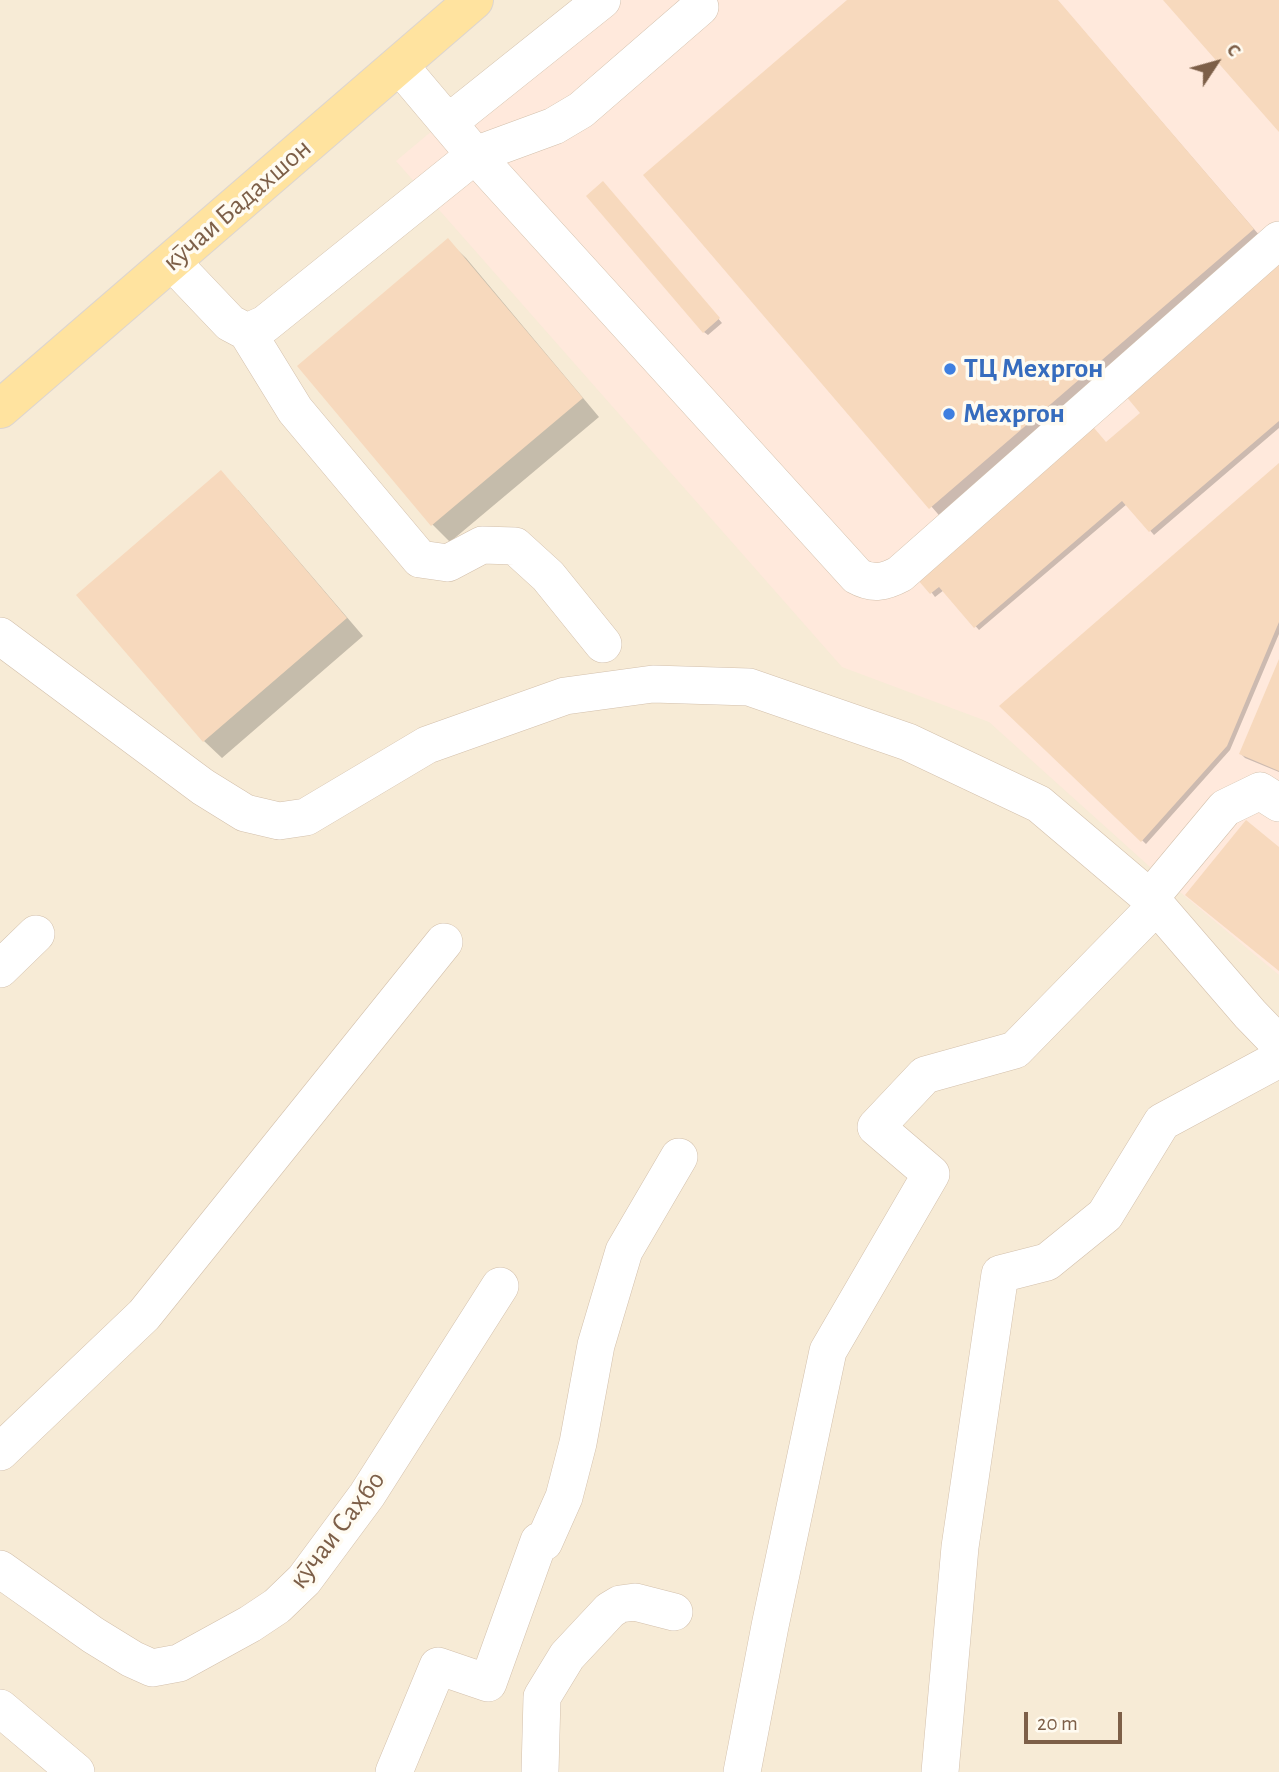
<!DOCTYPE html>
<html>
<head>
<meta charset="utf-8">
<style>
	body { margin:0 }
	#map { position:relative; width:1279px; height:1772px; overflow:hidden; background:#fff8e9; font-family:"Alegreya Sans",sans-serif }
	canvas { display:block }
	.north { position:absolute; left:1181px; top:28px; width:70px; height:70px; -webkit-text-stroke:5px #fffbf1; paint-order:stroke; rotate:54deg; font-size:19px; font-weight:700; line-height:28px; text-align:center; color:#7d5f48 }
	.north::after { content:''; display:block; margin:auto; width:24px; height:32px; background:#7d5f48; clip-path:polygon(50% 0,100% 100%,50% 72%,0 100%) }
	.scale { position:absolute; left:1024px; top:1712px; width:98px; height:32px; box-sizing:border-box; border:4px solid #7d5f48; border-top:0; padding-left:9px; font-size:21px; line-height:24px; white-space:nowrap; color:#7d5f48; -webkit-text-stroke:5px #fffbf1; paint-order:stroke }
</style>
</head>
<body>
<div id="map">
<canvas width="1279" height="1772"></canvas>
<div class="north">С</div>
<div class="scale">20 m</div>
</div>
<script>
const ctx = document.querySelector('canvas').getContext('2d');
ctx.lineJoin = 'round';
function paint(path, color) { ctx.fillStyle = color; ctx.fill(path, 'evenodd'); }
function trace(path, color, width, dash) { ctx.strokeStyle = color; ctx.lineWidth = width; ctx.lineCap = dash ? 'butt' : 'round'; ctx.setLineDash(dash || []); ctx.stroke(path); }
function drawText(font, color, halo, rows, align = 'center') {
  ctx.font = font + ' "Alegreya Sans",sans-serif'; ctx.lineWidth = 7; ctx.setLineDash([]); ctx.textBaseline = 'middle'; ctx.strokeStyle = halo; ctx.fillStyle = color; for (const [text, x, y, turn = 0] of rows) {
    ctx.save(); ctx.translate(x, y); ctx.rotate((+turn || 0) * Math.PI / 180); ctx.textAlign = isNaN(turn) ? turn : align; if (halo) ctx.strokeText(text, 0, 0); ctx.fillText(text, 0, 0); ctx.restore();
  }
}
const residential = new Path2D(`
	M 0,0 L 1279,0 L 1279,1772 L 0,1772 Z`);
const commercial = new Path2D(`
	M 588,0 L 1279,0 L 1279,975 L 1150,867 L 989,722 L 842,667 L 396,161 Z`);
const shadow = new Path2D(`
	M 849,0 L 1057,0 L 1266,243 L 944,521 L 645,176 Z
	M 606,187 L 722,323 L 708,335 L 704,332 Z
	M 448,241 L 466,258 L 599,417 L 450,542 L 432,524 Z
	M 1279,266 L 1279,428 L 1154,535 L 1127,504 L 979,630 L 944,590 L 935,597 L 932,593 L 915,574 L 1106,444 L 1142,413 Z
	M 1279,465 L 1279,634 L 1230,750 L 1146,844 L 1002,706 Z
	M 238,490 L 363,636 L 222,758 L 204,741 Z
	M 1279,663 L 1279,772 L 1245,758 L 1241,754 Z`);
const building = new Path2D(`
	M 847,0 L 1058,0 L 1254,229 L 929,509 L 643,175 Z
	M 1163,0 L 1279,0 L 1279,132 Z
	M 603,181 L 720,318 L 703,333 L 586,196 Z
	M 448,238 L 583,398 L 431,526 L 297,366 Z
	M 1279,264 L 1279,421 L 1149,532 L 1122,501 L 974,628 L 939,587 L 930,594 L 912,573 L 1089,422 L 1106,442 L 1140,413 L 1125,395 Z
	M 1279,463 L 1279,622 L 1227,746 L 1141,842 L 999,706 Z
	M 221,470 L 347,618 L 203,742 L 76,595 Z
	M 1279,659 L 1279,771 L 1239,754 Z
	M 1246,820 L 1279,847 L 1279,971 L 1185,895 Z`);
const minor = new Path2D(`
	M 399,65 L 475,155 L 857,576 C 873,585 885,582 900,574 L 1279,240
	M 448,123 L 602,0
	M 172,262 L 230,323 L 247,332 L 265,324 L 475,155 L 554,126 L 581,110 L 700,7
	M 247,332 L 295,410 L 420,559 L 448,563 L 482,545 L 515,546 L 548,576 L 603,644
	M 0,636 L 203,787 L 245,813 L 279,821 L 306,817 L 427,745 L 565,696 L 653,684 L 749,687 L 908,742 L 1039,804 L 1150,898 L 1250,1014 L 1279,1044
	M 1150,898 L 1225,808 L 1260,791 L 1279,803
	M 0,969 L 36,934
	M 0,1452 L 144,1315 L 444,942
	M 0,1569 L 93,1635 L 132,1659 L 152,1668 L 179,1663 L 250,1624 L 277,1606 L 304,1580 L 367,1495 L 500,1286
	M 0,1708 L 76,1772
	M 394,1772 L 438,1666 L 488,1683 L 539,1541 L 544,1542 L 564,1497 L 578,1443 L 596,1345 L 624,1251 L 679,1157
	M 540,1772 L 542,1697 L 567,1656 L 610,1610 L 620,1604 L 635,1602 L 674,1612
	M 742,1772 L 770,1626 L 828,1351 L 931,1174 L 876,1127 L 925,1075 L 1015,1050 L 1157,905
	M 940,1772 L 960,1547 L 1000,1274 L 1047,1262 L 1105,1215 L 1162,1122 L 1279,1059`);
const major = new Path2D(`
	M 0,409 L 474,0`);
const markers = [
	[950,369,7,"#3f7fe0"],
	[949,414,7,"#3f7fe0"]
];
const streetNames = [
	["кӯчаи Бадахшон",237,205,-41],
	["кӯчаи Саҳбо",337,1530,-53]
];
const shopNames = [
	["ТЦ Мехргон",964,369],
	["Мехргон",963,414]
];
paint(residential, '#f7ebd6');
paint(commercial, '#ffe9dc');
paint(shadow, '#0003');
paint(building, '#f7d9bd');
trace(minor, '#d3c0ac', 38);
trace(major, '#ddd5cf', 40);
trace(minor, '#fff', 37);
trace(major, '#ffe39f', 38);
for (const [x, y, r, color] of markers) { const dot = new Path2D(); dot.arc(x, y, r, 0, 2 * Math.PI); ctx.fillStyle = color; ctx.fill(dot); trace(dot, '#fffbf1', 2.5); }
drawText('28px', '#7d5f48', '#fffbf1', streetNames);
drawText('bold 28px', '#366cbe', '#fffbf1', shopNames, 'left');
</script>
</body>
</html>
